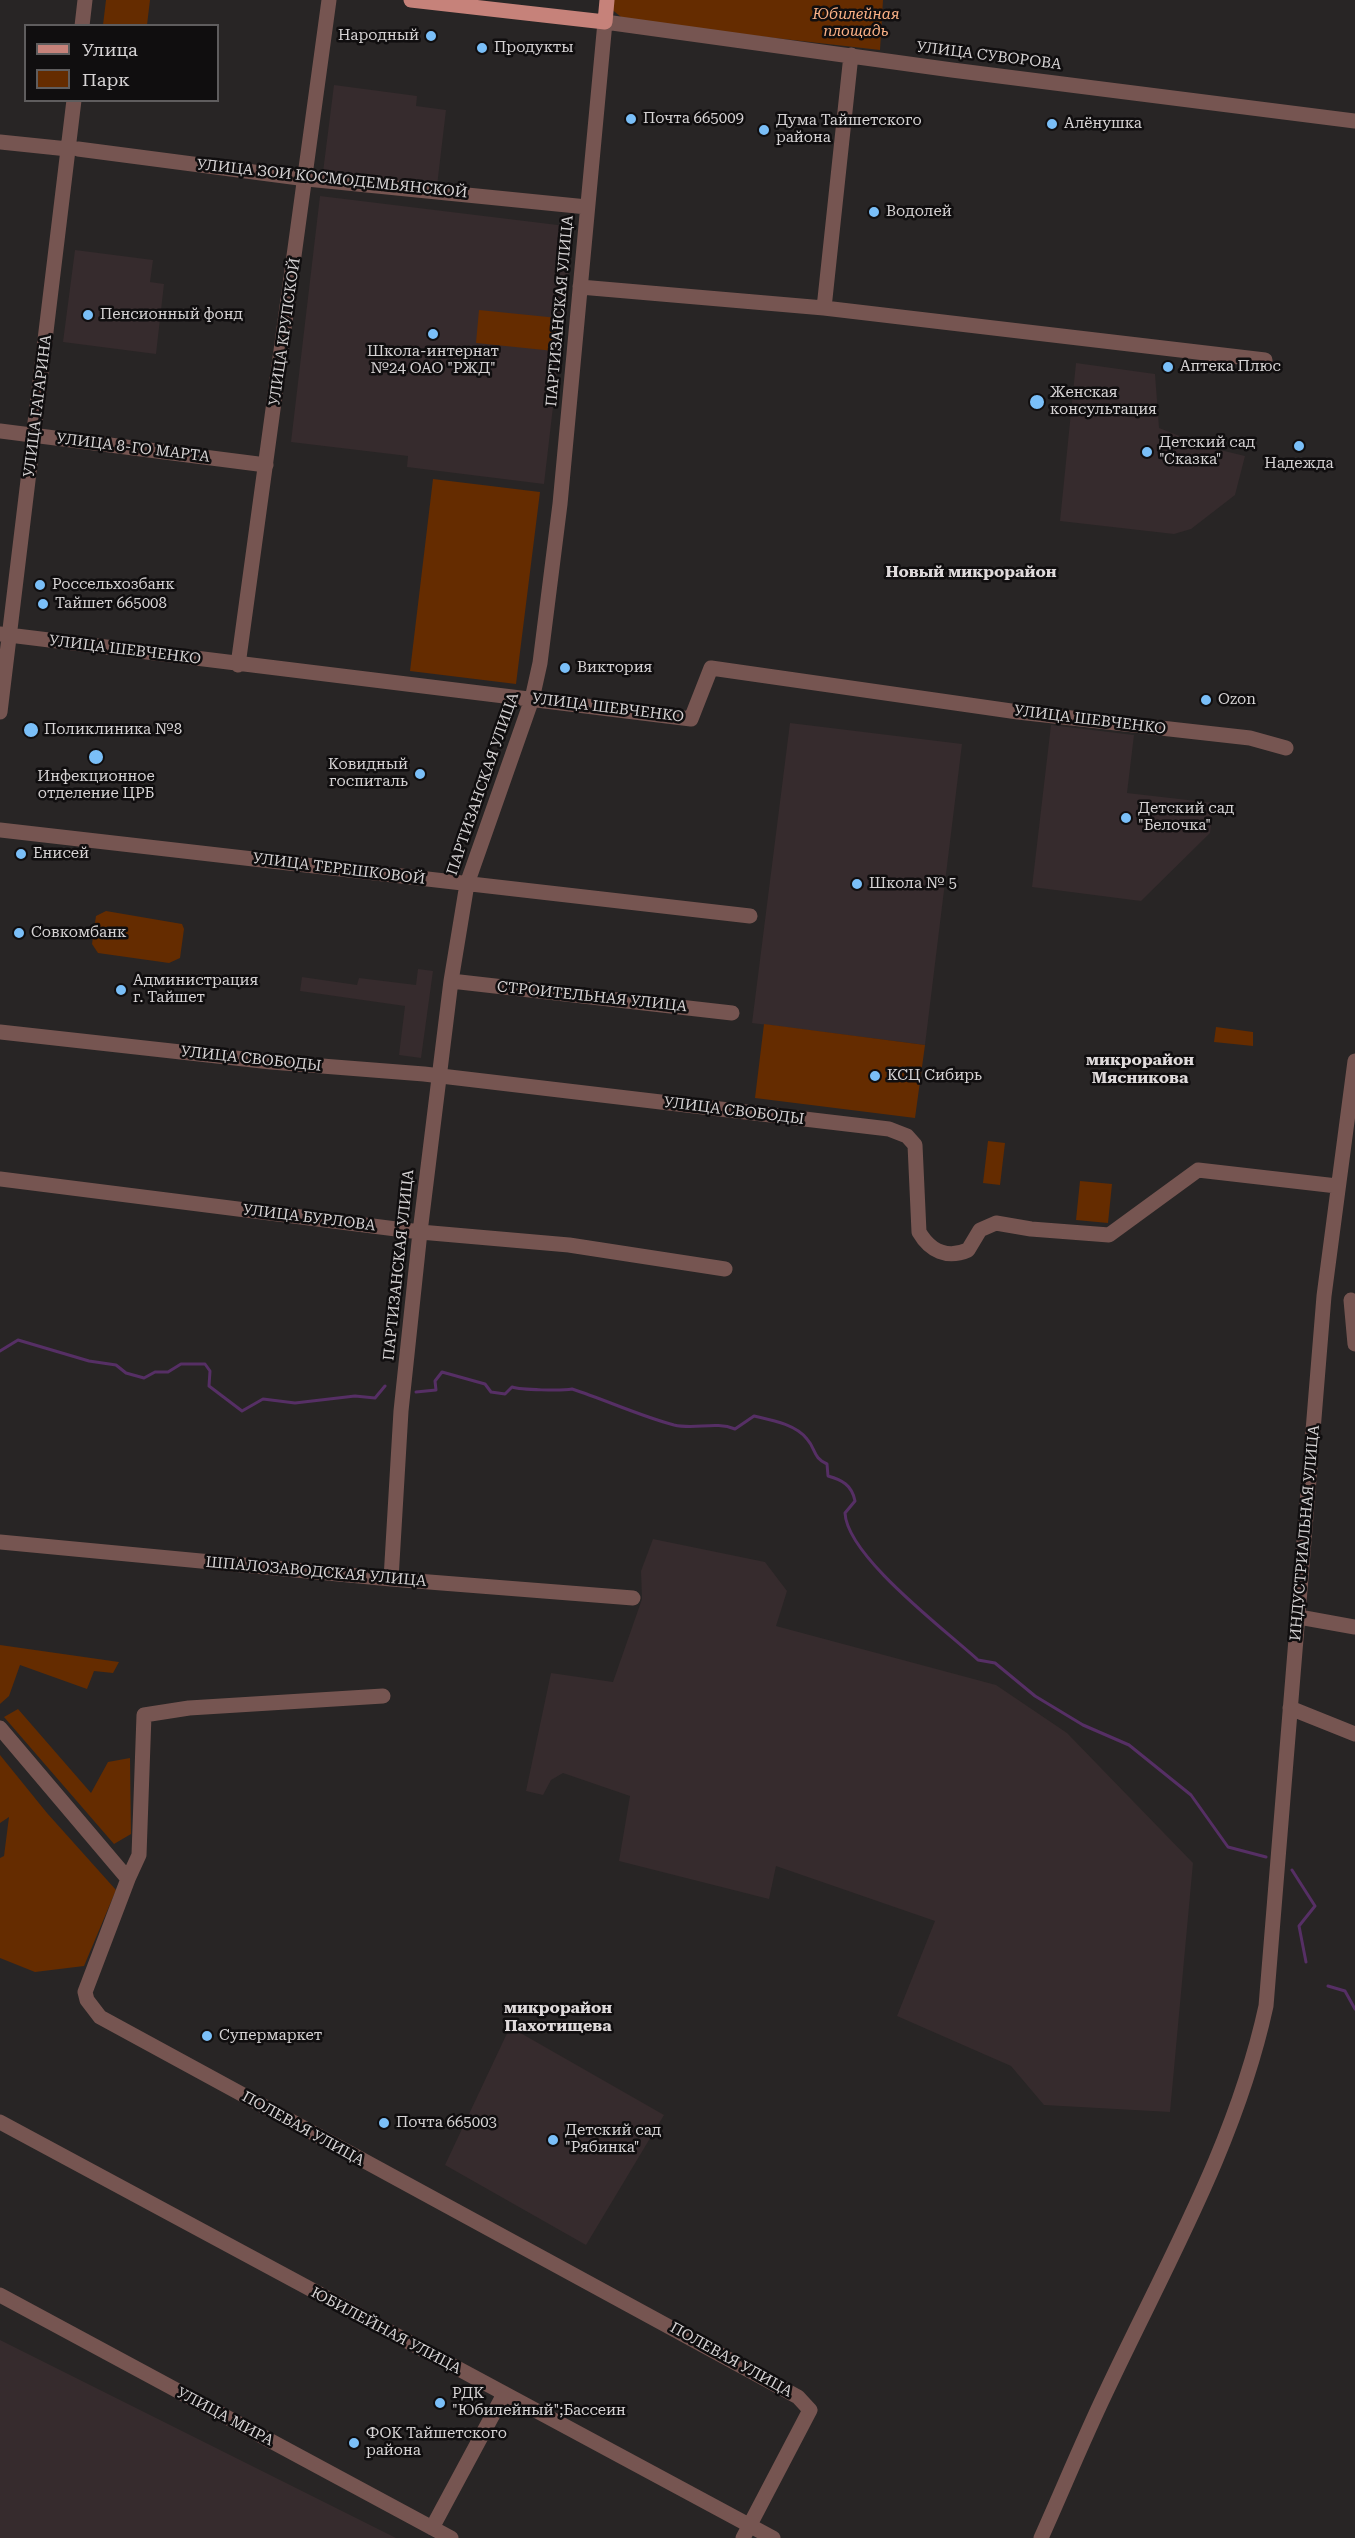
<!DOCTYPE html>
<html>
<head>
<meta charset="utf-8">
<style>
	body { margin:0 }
	#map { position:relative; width:1355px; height:2538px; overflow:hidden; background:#282525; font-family:"Roboto Serif",serif }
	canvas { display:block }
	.legend { position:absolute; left:24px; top:24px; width:195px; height:78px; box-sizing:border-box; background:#100e0f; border:2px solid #5f5d5e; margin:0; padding:8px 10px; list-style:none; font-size:18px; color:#d6d3d4 }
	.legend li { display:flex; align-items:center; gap:12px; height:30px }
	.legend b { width:30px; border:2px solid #5f5d5e }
</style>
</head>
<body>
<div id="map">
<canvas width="1355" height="2538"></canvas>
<ul class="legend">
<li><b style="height:8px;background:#c6827a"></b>Улица</li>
<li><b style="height:16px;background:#652c00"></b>Парк</li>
</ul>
</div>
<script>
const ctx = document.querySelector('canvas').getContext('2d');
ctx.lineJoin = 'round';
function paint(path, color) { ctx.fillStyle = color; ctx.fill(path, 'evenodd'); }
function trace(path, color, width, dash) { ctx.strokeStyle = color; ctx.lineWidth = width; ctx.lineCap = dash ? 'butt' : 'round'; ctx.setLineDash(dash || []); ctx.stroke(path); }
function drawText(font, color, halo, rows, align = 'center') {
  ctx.font = font + ' "Roboto Serif",serif'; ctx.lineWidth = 5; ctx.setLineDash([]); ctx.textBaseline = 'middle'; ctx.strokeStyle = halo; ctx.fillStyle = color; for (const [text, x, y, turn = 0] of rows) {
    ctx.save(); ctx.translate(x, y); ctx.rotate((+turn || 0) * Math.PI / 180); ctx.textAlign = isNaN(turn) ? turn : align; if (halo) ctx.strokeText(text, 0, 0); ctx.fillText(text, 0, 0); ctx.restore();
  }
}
const built = new Path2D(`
	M 334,85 L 417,96 L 416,106 L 446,110 L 437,186 L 323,172 Z
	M 320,196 L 574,227 L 544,484 L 407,467 L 408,456 L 291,442 Z
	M 75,250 L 153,260 L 150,282 L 164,284 L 156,354 L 63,342 Z
	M 1076,363 L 1155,374 L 1159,428 L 1208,447 L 1245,456 L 1235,495 L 1191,529 L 1174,534 L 1060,521 Z
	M 790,723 L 962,744 L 925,1045 L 752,1023 Z
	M 1051,725 L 1134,735 L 1127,793 L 1214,803 L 1210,833 L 1141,901 L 1032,887 Z
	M 418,969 L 433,971 L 421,1058 L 399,1055 L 405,1006 L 300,991 L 302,977 L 357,985 L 359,978 L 416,985 Z
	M 653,1539 L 765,1562 L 787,1591 L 776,1626 L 996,1685 L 1067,1733 L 1193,1863 L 1170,2112 L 1044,2105 L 1011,2066 L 897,2016 L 935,1921 L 776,1866 L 769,1899 L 619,1861 L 630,1796 L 563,1773 L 551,1780 L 543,1795 L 526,1791 L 551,1673 L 613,1682 L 642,1599 L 641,1571 Z
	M 510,2027 L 664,2115 L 586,2245 L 445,2165 Z
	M 0,2340 L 396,2538 L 0,2538 Z`);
const green = new Path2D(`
	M 106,0 L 150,0 L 147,25 L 103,25 Z
	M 611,0 L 883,0 L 880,50 L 626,21 L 610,8 Z
	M 479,310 L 558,318 L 554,351 L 476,343 Z
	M 433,479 L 540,492 L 516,684 L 410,671 Z
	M 106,911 L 182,924 L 184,929 L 180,958 L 169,963 L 98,953 L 92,944 L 96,916 Z
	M 764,1024 L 925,1045 L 915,1118 L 755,1098 Z
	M 1216,1027 L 1253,1032 L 1253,1046 L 1214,1042 Z
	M 988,1141 L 1005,1143 L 1000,1185 L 983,1183 Z
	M 1080,1181 L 1112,1184 L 1108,1223 L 1076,1220 Z
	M 0,1645 L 119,1662 L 113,1673 L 94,1671 L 87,1689 L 20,1665 L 9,1696 L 0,1704 Z
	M 18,1709 L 91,1793 L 108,1762 L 130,1758 L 131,1834 L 114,1844 L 4,1717 Z
	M 0,1755 L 47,1813 L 116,1890 L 84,1966 L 35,1972 L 0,1958 L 0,1858 L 4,1856 L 9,1817 L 0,1823 Z`);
const stream = new Path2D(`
	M 0,1351 L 18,1340 L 89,1361 L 116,1365 L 126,1373 L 144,1378 L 155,1372 L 168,1372 L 181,1364 L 205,1364 L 210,1371 L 209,1386 L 242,1411 L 263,1399 L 295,1403 L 355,1396 L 375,1398 L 385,1386
	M 416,1392 L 436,1390 L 435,1381 L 442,1372 L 485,1384 L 491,1392 L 505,1394 L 512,1387 C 521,1390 562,1391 572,1389 C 606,1400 640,1416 674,1425 C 695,1430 715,1421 735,1429 L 754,1416 C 771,1420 795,1424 807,1439 C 816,1449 813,1458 827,1464 L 828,1476 C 842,1480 852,1485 855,1501 L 845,1513 C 847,1556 944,1629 978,1660 L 995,1663 L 1035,1696 L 1083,1725 L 1129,1745 L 1191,1795 L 1228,1847 L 1266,1857
	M 1292,1870 L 1315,1906 L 1299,1926 L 1306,1962
	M 1328,1986 L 1345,1991 L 1355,2009`);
const minor = new Path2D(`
	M 82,26 L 85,0
	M 0,142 L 68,149
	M 78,149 L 307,179 L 587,207
	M 580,287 L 824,308 L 1265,360
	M 824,308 L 851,55
	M 0,431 L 266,465
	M 0,634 L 691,719 L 711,668 L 1018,712 L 1250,738 L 1286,748
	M 238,665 L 329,0
	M 0,712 L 74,100
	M 0,830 L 750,916
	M 451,981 L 732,1013
	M 0,1032 L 271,1062 L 424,1074 L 889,1129 L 907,1136 L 915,1145 L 919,1232 C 930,1251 947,1259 968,1250 L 980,1230 L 996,1223 L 1031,1229 L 1109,1235 L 1198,1170 L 1337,1186
	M 0,1179 L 420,1232 L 569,1245 L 725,1269
	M 1351,1300 L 1355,1344
	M 0,1542 L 391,1579 L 633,1598
	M 391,1579 L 401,1411 L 420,1232 L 451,981 L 467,884 L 532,699 L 540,663 L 560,504 L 605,22 L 952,70 L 1355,121
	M 1299,1617 L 1355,1627
	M 1290,1708 L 1355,1734
	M 0,1728 L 128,1879 L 85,1992 L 87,2000 L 100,2017 L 798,2397 L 810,2410 L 743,2538
	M 128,1879 L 139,1855 L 144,1715 L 189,1708 L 383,1696
	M 0,2122 L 773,2538
	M 0,2295 L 451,2538
	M 432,2528 L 504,2394
	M 1041,2538 C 1063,2489 1083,2440 1106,2392 C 1165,2266 1236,2144 1266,2006 L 1324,1296 L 1355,1061`);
const major = new Path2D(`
	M 411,0 L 605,22 L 607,0`);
const markers = [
	[431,36,6,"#7abff8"],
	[482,48,6,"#7abff8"],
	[631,119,6,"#7abff8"],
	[1052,124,6,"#7abff8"],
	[764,130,6,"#7abff8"],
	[874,212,6,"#7abff8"],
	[88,315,6,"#7abff8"],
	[433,334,6,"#7abff8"],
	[1168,367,6,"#7abff8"],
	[1037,402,8,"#7abff8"],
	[1299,446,6,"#7abff8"],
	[1147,452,6,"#7abff8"],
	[40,585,6,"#7abff8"],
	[43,604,6,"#7abff8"],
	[565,668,6,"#7abff8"],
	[1206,700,6,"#7abff8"],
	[31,730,8,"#7abff8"],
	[96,757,8,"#7abff8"],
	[420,774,6,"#7abff8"],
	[1126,818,6,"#7abff8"],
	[21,854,6,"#7abff8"],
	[857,884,6,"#7abff8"],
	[19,933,6,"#7abff8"],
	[121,990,6,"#7abff8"],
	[875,1076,6,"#7abff8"],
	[207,2036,6,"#7abff8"],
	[384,2123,6,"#7abff8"],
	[553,2140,6,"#7abff8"],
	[440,2403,6,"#7abff8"],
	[354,2443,6,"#7abff8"]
];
const parkNames = [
	["Юбилейная",856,15],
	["площадь",856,32]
];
const poiNames = [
	["Народный",419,36,"right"],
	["Продукты",494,48],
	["Почта 665009",643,119],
	["Дума Тайшетского",776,121],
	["района",776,138],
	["Алёнушка",1064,124],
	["Водолей",886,212],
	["Пенсионный фонд",100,315],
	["Школа-интернат",433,352,"center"],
	["№24 ОАО \"РЖД\"",433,369,"center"],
	["Аптека Плюс",1180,367],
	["Женская",1050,393],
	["консультация",1050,410],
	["Детский сад",1159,443],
	["\"Сказка\"",1159,460],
	["Надежда",1299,464,"center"],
	["Россельхозбанк",52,585],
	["Тайшет 665008",55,604],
	["Виктория",577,668],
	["Ozon",1218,700],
	["Поликлиника №8",44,730],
	["Ковидный",408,765,"right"],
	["госпиталь",408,782,"right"],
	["Инфекционное",96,777,"center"],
	["отделение ЦРБ",96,794,"center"],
	["Детский сад",1138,809],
	["\"Белочка\"",1138,826],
	["Енисей",33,854],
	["Школа № 5",869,884],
	["Совкомбанк",31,933],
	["Администрация",133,981],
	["г. Тайшет",133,998],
	["КСЦ Сибирь",887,1076],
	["Супермаркет",219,2036],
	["Почта 665003",396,2123],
	["Детский сад",565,2131],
	["\"Рябинка\"",565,2148],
	["РДК",452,2394],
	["\"Юбилейный\";Бассеин",452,2411],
	["ФОК Тайшетского",366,2434],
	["района",366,2451]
];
const streetNames = [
	["УЛИЦА СУВОРОВА",989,56,7],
	["УЛИЦА ЗОИ КОСМОДЕМЬЯНСКОЙ",332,179,6],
	["ПАРТИЗАНСКАЯ УЛИЦА",560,311,-85],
	["УЛИЦА КРУПСКОЙ",285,332,-82],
	["УЛИЦА ГАГАРИНА",38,406,-83],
	["УЛИЦА 8-ГО МАРТА",133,448,7],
	["УЛИЦА ШЕВЧЕНКО",125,650,7],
	["УЛИЦА ШЕВЧЕНКО",608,708,7],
	["УЛИЦА ШЕВЧЕНКО",1090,720,7],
	["ПАРТИЗАНСКАЯ УЛИЦА",483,784,-71],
	["УЛИЦА ТЕРЕШКОВОЙ",339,869,7],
	["СТРОИТЕЛЬНАЯ УЛИЦА",592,997,6],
	["УЛИЦА СВОБОДЫ",251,1059,6],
	["УЛИЦА СВОБОДЫ",734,1111,7],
	["УЛИЦА БУРЛОВА",309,1218,7],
	["ПАРТИЗАНСКАЯ УЛИЦА",399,1265,-84],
	["ИНДУСТРИАЛЬНАЯ УЛИЦА",1305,1533,-85],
	["ШПАЛОЗАВОДСКАЯ УЛИЦА",316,1572,5],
	["ПОЛЕВАЯ УЛИЦА",303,2129,29],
	["ЮБИЛЕЙНАЯ УЛИЦА",386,2331,28],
	["ПОЛЕВАЯ УЛИЦА",731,2360,29],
	["УЛИЦА МИРА",225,2417,28]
];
const neighbourhoodNames = [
	["Новый микрорайон",971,572],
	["микрорайон",1140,1060],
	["Мясникова",1140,1078],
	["микрорайон",558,2008],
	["Пахотищева",558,2026]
];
paint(built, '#362b2d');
paint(green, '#652c00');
trace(stream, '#562f65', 3);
trace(minor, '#765551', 15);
trace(major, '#c6827a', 15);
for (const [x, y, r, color] of markers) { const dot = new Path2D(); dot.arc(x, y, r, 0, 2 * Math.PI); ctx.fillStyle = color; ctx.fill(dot); trace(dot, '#100e0f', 2); }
drawText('italic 15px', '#fbb186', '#100e0f', parkNames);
drawText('15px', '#d6d3d4', '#100e0f', poiNames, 'left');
drawText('15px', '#d6d3d4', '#100e0f', streetNames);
drawText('bold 16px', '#dfdadb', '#100e0f', neighbourhoodNames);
</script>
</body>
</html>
